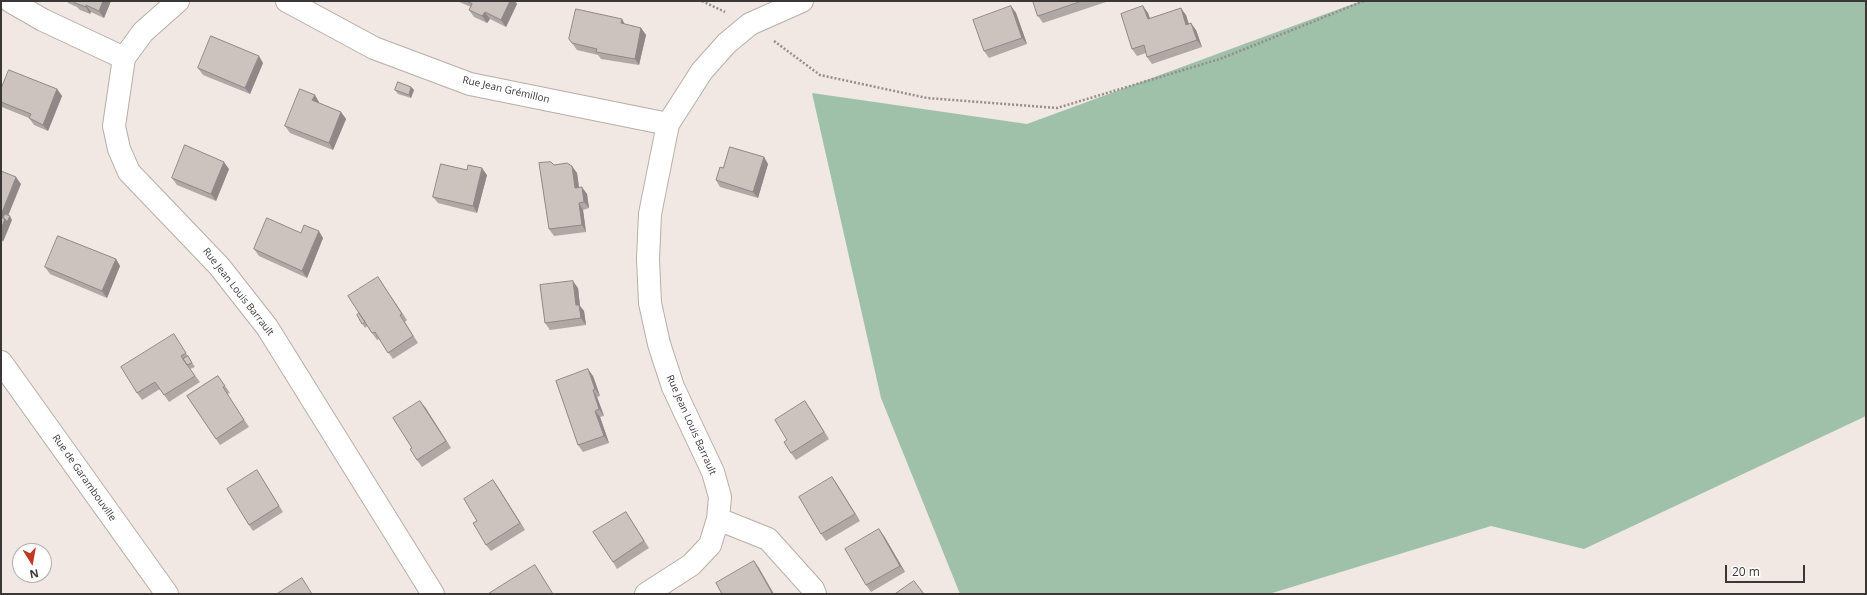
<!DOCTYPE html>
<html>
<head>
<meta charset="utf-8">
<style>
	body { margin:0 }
	#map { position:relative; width:1867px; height:595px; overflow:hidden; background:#f1e7e3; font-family:"Open Sans",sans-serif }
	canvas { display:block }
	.frame { position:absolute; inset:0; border:2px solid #3b3736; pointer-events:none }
	.north { position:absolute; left:12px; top:543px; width:40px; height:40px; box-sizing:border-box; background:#fff; border:1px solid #b1afaf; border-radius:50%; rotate:169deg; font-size:11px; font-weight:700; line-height:16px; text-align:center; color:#3b3736 }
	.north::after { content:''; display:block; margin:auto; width:14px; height:18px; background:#c23624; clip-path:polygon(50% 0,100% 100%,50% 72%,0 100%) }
	.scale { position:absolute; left:1725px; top:565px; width:80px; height:18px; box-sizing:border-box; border:2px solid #3b3736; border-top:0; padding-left:5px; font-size:12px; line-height:14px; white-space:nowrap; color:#3b3736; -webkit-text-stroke:3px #fff; paint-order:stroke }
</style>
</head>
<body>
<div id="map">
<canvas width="1867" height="595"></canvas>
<div class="frame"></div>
<div class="north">N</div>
<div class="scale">20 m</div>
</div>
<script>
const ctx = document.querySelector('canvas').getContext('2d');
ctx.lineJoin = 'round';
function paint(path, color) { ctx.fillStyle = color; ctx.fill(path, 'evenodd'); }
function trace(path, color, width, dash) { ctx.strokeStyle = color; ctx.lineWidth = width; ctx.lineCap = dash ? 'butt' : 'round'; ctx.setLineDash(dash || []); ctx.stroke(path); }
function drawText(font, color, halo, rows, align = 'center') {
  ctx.font = font + ' "Open Sans",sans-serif'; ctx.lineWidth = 3; ctx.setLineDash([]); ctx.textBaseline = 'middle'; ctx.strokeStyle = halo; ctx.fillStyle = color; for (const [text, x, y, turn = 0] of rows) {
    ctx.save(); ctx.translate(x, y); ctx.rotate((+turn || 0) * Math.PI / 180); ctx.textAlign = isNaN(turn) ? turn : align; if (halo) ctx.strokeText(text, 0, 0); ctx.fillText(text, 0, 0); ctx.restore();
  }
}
const forest = new Path2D(`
	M 1361,1 L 1866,1 L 1866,416 L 1584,549 L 1491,526 L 1269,594 L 960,594 L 881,398 L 812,93 L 1027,124 Z`);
const path = new Path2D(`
	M 702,1 L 725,12
	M 774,41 L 820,75 L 927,98 L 1057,108 L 1220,59 L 1364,1`);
const minor = new Path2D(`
	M 10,1 L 43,20 L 124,58 L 114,126 L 119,149 L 129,172 L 219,266 L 267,327 L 433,594
	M 287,1 L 374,48 L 470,84 L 668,124
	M 124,58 L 143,32 L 178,1
	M 1,362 L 167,594
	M 718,519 L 768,539 L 813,589 L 815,594
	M 646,594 L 691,565 L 710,545 L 718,519 L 720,497 L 713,472 L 673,387 L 659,344 L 650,303 L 648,259 L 650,214 L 668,124 L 702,71 L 727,43 L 750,24 L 802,1`);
const wall = new Path2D(`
	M 67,1 L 111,1 L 104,18 L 91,12 L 90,14 L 80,10 L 77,7 L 68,3 Z
	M 457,1 L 515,1 L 517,4 L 506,27 L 490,19 L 487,23 L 474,17 L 469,10 L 471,7 Z
	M 1033,1 L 1106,1 L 1106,2 L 1043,23 L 1038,16 Z
	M 1011,6 L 1016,13 L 1027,44 L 989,58 L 984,51 Z
	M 1143,6 L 1148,13 L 1150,18 L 1186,15 L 1189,24 L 1196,30 L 1202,47 L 1152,64 L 1147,57 L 1146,53 L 1137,56 L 1132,49 Z
	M 625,24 L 641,28 L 646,35 L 639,65 L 601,59 L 598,55 L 577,50 L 569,39 Z
	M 263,63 L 250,94 L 203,75 L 198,68 Z
	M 411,87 L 414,90 L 411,98 L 398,94 L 395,90 Z
	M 1,89 L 57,89 L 62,96 L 48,131 L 34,125 L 29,118 L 2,107 Z
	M 319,102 L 319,103 L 341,112 L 346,119 L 333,150 L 290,133 L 285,126 Z
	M 764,157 L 768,164 L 758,198 L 720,187 L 716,180 L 723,168 Z
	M 554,165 L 577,173 L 579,188 L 587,194 L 589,208 L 583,210 L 586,232 L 554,236 L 549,229 Z
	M 229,169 L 216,201 L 177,185 L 172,178 Z
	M 487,175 L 477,213 L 438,203 L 433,197 Z
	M 301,233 L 323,238 L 307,278 L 259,256 L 254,249 Z
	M 116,259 L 120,266 L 107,298 L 50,274 L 45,267 Z
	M 378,277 L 407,320 L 405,322 L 418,343 L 393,359 L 379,339 L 377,340 L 367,326 L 365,328 L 357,315 L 359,313 Z
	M 578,288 L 580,306 L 584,311 L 586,325 L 550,330 L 545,323 Z
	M 178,341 L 195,367 L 190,369 L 200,382 L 169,402 L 160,389 L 142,400 L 137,393 Z
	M 218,376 L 230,393 L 227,394 L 249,427 L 220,445 L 187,396 Z
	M 593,376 L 600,396 L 597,397 L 604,416 L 600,417 L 609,443 L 583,452 L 578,445 Z
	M 425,407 L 451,448 L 422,467 L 417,460 L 412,448 Z
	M 810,408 L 829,439 L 796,460 L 791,453 L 787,440 Z
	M 257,470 L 283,512 L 253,531 L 249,525 Z
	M 832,477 L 860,521 L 826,541 L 821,534 Z
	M 493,480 L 525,530 L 491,551 L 486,545 L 477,521 Z
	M 630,518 L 649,548 L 617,569 L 613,562 Z
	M 884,536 L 905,572 L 871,592 L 866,585 Z`);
const shadedWall = new Path2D(`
	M 103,1 L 111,1 L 104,18 L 99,11 Z
	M 510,1 L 515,1 L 517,4 L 506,27 L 501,20 Z
	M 86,5 L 91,12 L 90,14 L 86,7 Z
	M 1011,6 L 1016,13 L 1027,44 L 1022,38 Z
	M 1143,6 L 1148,13 L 1152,26 L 1148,19 Z
	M 1181,8 L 1186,15 L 1191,32 L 1186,25 Z
	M 485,12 L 490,19 L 487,23 L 482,16 Z
	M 622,19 L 626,26 L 621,23 Z
	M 1191,23 L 1196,30 L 1202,47 L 1197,40 Z
	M 641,28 L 646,35 L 639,65 L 635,59 Z
	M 259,56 L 263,63 L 250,94 L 245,88 Z
	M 411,87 L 414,90 L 411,98 L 409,95 Z
	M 57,89 L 62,96 L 48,131 L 43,125 Z
	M 315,95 L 319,102 L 317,107 L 312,100 Z
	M 341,112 L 346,119 L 333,150 L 329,143 Z
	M 764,157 L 768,164 L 758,198 L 753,192 Z
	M 224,162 L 229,169 L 216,201 L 211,194 Z
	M 572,166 L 577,173 L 580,195 L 575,188 Z
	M 482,168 L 487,175 L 477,213 L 473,206 Z
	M 16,177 L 21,184 L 6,221 L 10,216 L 12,220 L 3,242 L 1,238 L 1,215 Z
	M 582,187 L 587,194 L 589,208 L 584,202 Z
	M 579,203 L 583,210 L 586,232 L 582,225 Z
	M 319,231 L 323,238 L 307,278 L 302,271 Z
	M 116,259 L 120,266 L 107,298 L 102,291 Z
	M 573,281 L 578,288 L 580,306 L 584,311 L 586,325 L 581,318 L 576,305 Z
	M 588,369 L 593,376 L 600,396 L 595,389 Z
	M 593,390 L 597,397 L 604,416 L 599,409 Z
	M 420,401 L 425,407 L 451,448 L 446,441 Z
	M 595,411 L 600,417 L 609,443 L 604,436 Z
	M 832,477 L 837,484 L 860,521 L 855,514 Z
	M 493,480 L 498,487 L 525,530 L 520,523 Z
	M 879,529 L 884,536 L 905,572 L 900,566 Z
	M 754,561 L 759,568 L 774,594 L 772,593 Z`);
const building = new Path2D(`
	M 76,1 L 103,1 L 99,11 L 86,5 L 86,7 L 75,3 Z
	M 467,1 L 510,1 L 501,20 L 485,12 L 482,16 L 469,10 L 472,4 Z
	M 1033,1 L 1082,1 L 1038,16 Z
	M 1011,6 L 1022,38 L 984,51 L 973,20 Z
	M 1143,6 L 1148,19 L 1181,8 L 1186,25 L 1191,23 L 1197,40 L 1147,57 L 1144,45 L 1132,49 L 1121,14 Z
	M 576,9 L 622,19 L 621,23 L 641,28 L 635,59 L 596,52 L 597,49 L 572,43 L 569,39 Z
	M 211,36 L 259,56 L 245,88 L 198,68 Z
	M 9,70 L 57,89 L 43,125 L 29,118 L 31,114 L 1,102 L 1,89 Z
	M 398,82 L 411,87 L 409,95 L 395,90 Z
	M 300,89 L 315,95 L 312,100 L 341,112 L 329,143 L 285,126 Z
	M 185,145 L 224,162 L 211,194 L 172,178 Z
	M 730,147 L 764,157 L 753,192 L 716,180 L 720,167 L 723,168 Z
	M 551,162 L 554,165 L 567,163 L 572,166 L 575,188 L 582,187 L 584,202 L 579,203 L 582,225 L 549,229 L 539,163 Z
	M 441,164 L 467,170 L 468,165 L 482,168 L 473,206 L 433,197 Z
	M 1,171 L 16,177 L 1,215 Z
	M 5,214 L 10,216 L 7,222 L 5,219 L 3,218 Z
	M 1,217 L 5,219 L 1,229 Z
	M 267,218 L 301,233 L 304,225 L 319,231 L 302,271 L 254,249 Z
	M 58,236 L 116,259 L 102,291 L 45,267 Z
	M 378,277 L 402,314 L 400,315 L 413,336 L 388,353 L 375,332 L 372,333 L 348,296 Z
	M 573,281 L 576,305 L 579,305 L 581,318 L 545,323 L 540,285 Z
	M 359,313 L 365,322 L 362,324 L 357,315 Z
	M 174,334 L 186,353 L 181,356 L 195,376 L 164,395 L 155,382 L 137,393 L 121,367 Z
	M 188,356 L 192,363 L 187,365 L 183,359 Z
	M 588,369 L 595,389 L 593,390 L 599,409 L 595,411 L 604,436 L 578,445 L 556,381 Z
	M 218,376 L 225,386 L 223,387 L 244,420 L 216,439 L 187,396 Z
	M 420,401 L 446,441 L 417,460 L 410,449 L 412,448 L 393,418 Z
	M 805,401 L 824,432 L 791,453 L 784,442 L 787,440 L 775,420 Z
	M 257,470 L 279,506 L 249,525 L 227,489 Z
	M 832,477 L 855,514 L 821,534 L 799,497 Z
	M 493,480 L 520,523 L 486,545 L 473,523 L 477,521 L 464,499 Z
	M 626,512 L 644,541 L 613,562 L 593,532 Z
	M 879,529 L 900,566 L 866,585 L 845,549 Z
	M 754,561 L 772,593 L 770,594 L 722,594 L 716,583 Z
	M 535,565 L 553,594 L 488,594 Z
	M 302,578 L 312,594 L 277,594 Z
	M 914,581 L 924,594 L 895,594 Z`);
const streetNames = [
	["Rue Jean Grémillon",506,90,13],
	["Rue Jean Louis Barrault",238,292,52],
	["Rue Jean Louis Barrault",691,425,66],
	["Rue de Garambouville",84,478,55]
];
paint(forest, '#9fc1aa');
trace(minor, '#b7aeaa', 24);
trace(path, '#958e8b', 2.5, [2, 2]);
trace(minor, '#fff', 22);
paint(wall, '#afa8a4');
paint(shadedWall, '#8f8886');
paint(building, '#ccc3bf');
trace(building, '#8f8886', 1);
drawText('10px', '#3b3736', '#fff', streetNames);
</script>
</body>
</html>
